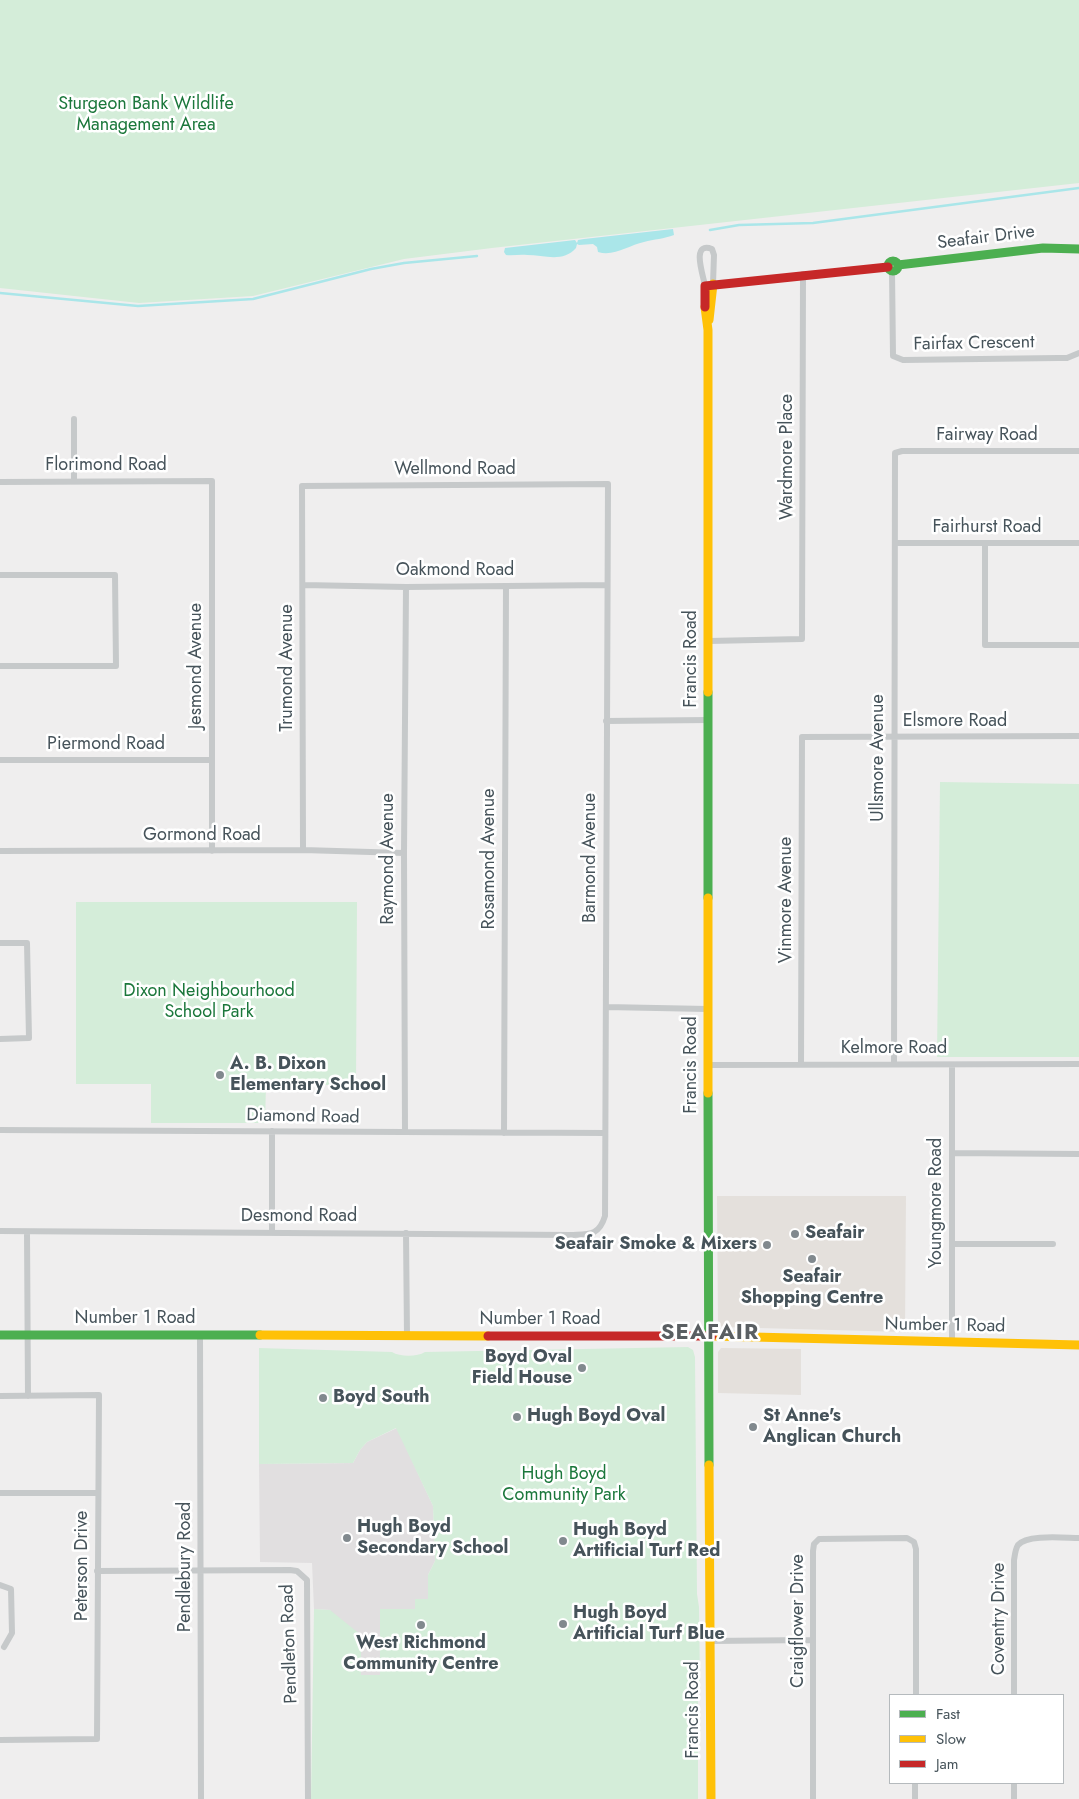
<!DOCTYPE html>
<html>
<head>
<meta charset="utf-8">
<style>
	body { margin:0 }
	#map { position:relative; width:1079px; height:1799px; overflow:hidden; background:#efeeee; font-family:Jost,sans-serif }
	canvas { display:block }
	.legend { position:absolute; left:889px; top:1694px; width:175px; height:90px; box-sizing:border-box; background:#fff; border:1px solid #b5babd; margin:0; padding:6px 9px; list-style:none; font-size:15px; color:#46535a }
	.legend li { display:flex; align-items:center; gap:10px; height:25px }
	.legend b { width:25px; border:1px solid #b5babd }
</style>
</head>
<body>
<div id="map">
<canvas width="1079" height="1799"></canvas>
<ul class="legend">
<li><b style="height:6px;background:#4caf50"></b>Fast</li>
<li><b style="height:6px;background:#ffc107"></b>Slow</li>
<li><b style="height:6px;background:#c62828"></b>Jam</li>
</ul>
</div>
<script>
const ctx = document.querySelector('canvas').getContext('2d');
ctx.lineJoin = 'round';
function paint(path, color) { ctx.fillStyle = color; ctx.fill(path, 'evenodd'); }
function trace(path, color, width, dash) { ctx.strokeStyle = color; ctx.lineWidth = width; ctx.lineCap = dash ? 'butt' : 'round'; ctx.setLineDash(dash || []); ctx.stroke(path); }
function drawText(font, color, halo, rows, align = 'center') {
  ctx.font = font + ' Jost,sans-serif'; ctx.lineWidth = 5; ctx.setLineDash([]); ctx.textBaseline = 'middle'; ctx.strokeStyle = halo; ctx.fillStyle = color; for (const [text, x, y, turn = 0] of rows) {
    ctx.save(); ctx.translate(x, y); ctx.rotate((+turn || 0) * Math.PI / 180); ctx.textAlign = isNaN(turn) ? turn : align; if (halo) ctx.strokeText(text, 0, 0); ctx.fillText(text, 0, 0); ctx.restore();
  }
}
const commercial = new Path2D(`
	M 717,1196 L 906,1196 L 905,1332 L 722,1327 L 718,1323 Z
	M 721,1348 L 801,1349 L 801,1395 L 718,1393 L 718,1352 Z`);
const education = new Path2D(`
	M 397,1428 L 433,1506 L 435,1561 L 428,1575 L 428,1599 L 415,1609 L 380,1609 L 380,1675 L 361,1675 L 330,1610 L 314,1609 L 312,1563 L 260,1562 L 259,1464 L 353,1463 L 360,1450 L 367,1442 Z`);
const green = new Path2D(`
	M 0,0 L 1079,0 L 1079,183 L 492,248 L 404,259 L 253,296 L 139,303 L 0,288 Z
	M 940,782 L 1079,784 L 1079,1057 L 937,1057 Z
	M 76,902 L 357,902 L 356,1085 L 266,1085 L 265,1123 L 151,1123 L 151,1084 L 76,1084 Z
	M 688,1347 L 693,1350 L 695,1357 L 697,1594 L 699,1607 L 700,1681 L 698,1682 L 698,1799 L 311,1799 L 314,1609 L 330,1610 L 361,1635 L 361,1675 L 380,1675 L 380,1609 L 415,1609 L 415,1599 L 428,1599 L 428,1575 L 435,1561 L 433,1506 L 396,1428 L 367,1442 L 360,1450 L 353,1463 L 259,1464 L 259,1348 L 392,1352 C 400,1357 417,1357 425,1352 Z`);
const water = new Path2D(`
	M 673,229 L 674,235 C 664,239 654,239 644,242 C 629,245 614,257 598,252 L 597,247 L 593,244 L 579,245 L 577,244 L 576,248 C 563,263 544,255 527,255 C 520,254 513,256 506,255 L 504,252 L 505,248 L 575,240 L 577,243 L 578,240 L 584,239 Z`);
const stream = new Path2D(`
	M 710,230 L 739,225 L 813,223 L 1079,188
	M 0,293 L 138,306 L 253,299 L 371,269 L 404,263 L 477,256`);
const street = new Path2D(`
	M 892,271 L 893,356 L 903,360 L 1058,358 L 1067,358 L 1079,353
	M 705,286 C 704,277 690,241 712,249 L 714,255 L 713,284
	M 74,419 L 74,481
	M 0,482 L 212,481 L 212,851
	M 895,543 L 1079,543
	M 985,543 L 985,645 L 1079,645
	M 0,575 L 115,575 L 116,666 L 0,666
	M 303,585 L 406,587 L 607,585
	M 709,641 L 802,639 L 803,274
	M 606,721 L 709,720
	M 0,760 L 212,760
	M 0,851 L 303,850 L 404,853
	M 0,943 L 27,943 L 29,1038 L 0,1039
	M 606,1007 L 707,1009
	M 801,1064 L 802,737 L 1079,736
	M 894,1064 L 895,453 L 902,451 L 1079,451
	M 708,1065 L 1079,1064
	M 952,1065 L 952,1342
	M 0,1130 L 605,1133
	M 272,1131 L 272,1232
	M 405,1132 L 404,853 L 406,587
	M 504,1133 L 506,586
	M 953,1153 L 1079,1154
	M 0,1231 L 571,1235 C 589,1234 599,1236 605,1216 L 608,484 L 302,486 L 303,850
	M 27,1232 L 28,1396
	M 406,1233 L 407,1336
	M 953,1244 L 1053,1244
	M 200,1335 L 201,1799
	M 0,1396 L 99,1395 L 97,1739 L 0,1740
	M 0,1493 L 98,1493
	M 97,1571 L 290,1570 L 297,1571 L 307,1580 L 308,1799
	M 0,1585 L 11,1589 L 12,1633 L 4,1647
	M 710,1641 L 813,1640
	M 1014,1695 L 1014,1560 C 1015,1555 1015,1550 1018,1545 C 1027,1534 1065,1538 1079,1538
	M 1014,1783 L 1014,1799
	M 813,1799 L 813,1551 L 814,1544 L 819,1539 L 907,1538 L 914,1542 L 916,1549 L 916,1695
	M 915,1799 L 915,1783`);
const fast = new Path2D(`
	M888 266a5 5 0 1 1 10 0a5 5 0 1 1-10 0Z
	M 898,265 L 1043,248 L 1079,249
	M 708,692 L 708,898
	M 708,1093 L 709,1465
	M 0,1335 L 260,1335`);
const slow = new Path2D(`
	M 705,307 L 708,330 L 708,692
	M 709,320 L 713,284
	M 708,898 L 708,1093
	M 260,1335 L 488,1336
	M 712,1336 L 1079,1345
	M 709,1465 L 711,1799`);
const jam = new Path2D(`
	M 705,307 L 705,286 L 888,267
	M 488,1336 L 712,1336`);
const markers = [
	[220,1075,5,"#81898e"],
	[795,1234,5,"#81898e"],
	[767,1245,5,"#81898e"],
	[812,1259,5,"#81898e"],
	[582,1368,5,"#81898e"],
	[323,1398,5,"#81898e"],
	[517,1417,5,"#81898e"],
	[753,1427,5,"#81898e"],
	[347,1538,5,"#81898e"],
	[563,1541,5,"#81898e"],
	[563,1624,5,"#81898e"],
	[421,1625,5,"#81898e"]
];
const parkNames = [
	["Sturgeon Bank Wildlife",146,105],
	["Management Area",146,126],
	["Dixon Neighbourhood",209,992],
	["School Park",209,1013],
	["Hugh Boyd",564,1475],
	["Community Park",564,1496]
];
const streetNames = [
	["Seafair Drive",986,238,-7],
	["Fairfax Crescent",974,344,-1],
	["Fairway Road",987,436],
	["Wardmore Place",788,457,-90],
	["Florimond Road",106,466],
	["Wellmond Road",455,470],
	["Fairhurst Road",987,528],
	["Oakmond Road",455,571],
	["Francis Road",692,659,-90],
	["Jesmond Avenue",197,666,-90],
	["Trumond Avenue",288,668,-90],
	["Elsmore Road",955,722],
	["Piermond Road",106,745],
	["Ullsmore Avenue",879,758,-90],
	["Gormond Road",202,836],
	["Barmond Avenue",591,858,-90],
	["Raymond Avenue",389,859,-90],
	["Rosamond Avenue",490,859,-90],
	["Vinmore Avenue",787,900,-90],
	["Kelmore Road",894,1049],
	["Francis Road",692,1065,-90],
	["Diamond Road",303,1117,1],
	["Youngmore Road",937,1203,-90],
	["Desmond Road",299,1217],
	["Number 1 Road",135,1319],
	["Number 1 Road",540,1320],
	["Number 1 Road",945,1326,1],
	["Peterson Drive",83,1566,-90],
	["Pendlebury Road",186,1567,-90],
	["Coventry Drive",1000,1619,-90],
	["Craigflower Drive",799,1621,-90],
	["Pendleton Road",290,1644,-92],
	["Francis Road",694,1710,-90]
];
const poiNames = [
	["A. B. Dixon",230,1065],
	["Elementary School",230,1086],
	["Seafair",805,1234],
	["Seafair Smoke & Mixers",757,1245,"right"],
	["Seafair",812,1278,"center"],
	["Shopping Centre",812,1299,"center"],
	["Boyd Oval",572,1358,"right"],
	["Field House",572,1379,"right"],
	["Boyd South",333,1398],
	["Hugh Boyd Oval",527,1417],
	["St Anne's",763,1417],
	["Anglican Church",763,1438],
	["Hugh Boyd",357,1528],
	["Secondary School",357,1549],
	["Hugh Boyd",573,1531],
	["Artificial Turf Red",573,1552],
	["Hugh Boyd",573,1614],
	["Artificial Turf Blue",573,1635],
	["West Richmond",421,1644,"center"],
	["Community Centre",421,1665,"center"]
];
const districtNames = [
	["SEAFAIR",710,1334]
];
paint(commercial, '#e4e0dc');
paint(education, '#e1dfe0');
paint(green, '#d4edd9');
paint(water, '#aae6e9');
trace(stream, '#aae6e9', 2.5);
trace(street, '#c6c9ca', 6);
trace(fast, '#4caf50', 9);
trace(slow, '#ffc107', 9);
trace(jam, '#c62828', 9);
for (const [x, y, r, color] of markers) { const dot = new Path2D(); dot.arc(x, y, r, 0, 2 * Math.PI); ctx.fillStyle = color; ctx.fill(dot); trace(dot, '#fff', 2); }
drawText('18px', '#1b773b', '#fff', parkNames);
drawText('18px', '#46535a', '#fff', streetNames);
drawText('bold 18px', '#46535a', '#fff', poiNames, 'left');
ctx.letterSpacing = '1px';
drawText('bold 22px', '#5a5f62', '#fff', districtNames);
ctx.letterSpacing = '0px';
</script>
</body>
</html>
